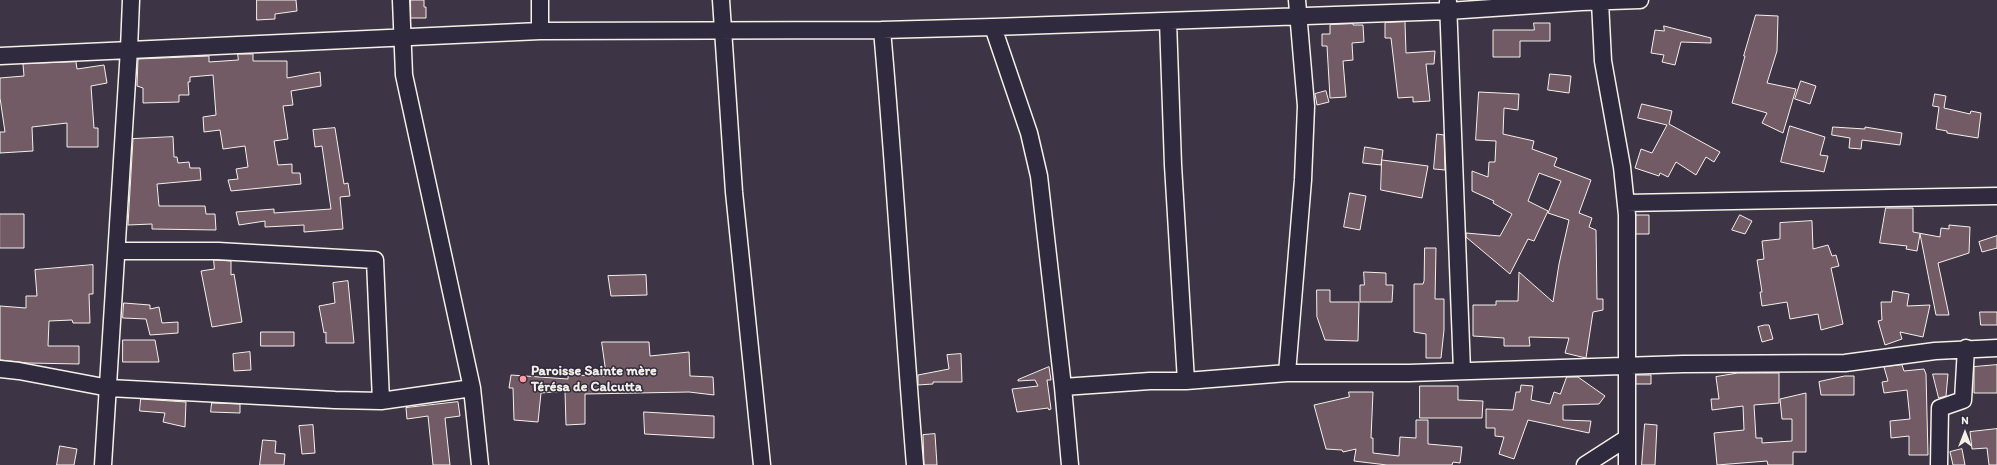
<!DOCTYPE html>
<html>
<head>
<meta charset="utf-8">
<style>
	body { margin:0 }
	#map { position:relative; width:1997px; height:465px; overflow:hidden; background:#3d3445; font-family:Itim,sans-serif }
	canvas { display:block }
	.north { position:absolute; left:1945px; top:413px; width:40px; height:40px; -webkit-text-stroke:3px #2f2a3d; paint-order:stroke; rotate:0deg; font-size:11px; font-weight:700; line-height:16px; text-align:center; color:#f4f1e8 }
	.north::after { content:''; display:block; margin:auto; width:14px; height:18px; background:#f4f1e8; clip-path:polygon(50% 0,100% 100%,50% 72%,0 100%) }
</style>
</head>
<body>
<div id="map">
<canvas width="1997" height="465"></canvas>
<div class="north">N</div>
</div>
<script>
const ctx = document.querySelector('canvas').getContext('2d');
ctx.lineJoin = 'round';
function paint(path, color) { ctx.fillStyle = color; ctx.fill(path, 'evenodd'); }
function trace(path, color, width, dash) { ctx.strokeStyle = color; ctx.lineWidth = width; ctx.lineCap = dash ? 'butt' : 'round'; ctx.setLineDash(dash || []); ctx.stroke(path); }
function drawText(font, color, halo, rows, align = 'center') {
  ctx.font = font + ' Itim,sans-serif'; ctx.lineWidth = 3; ctx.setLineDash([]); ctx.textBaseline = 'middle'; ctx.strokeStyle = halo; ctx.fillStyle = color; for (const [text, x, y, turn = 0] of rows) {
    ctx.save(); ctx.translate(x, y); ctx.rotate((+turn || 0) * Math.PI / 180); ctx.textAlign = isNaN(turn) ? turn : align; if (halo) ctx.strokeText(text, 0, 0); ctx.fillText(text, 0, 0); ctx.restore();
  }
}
const building = new Path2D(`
	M 257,0 L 296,0 L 297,11 L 275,14 L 275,19 L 257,20 Z
	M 411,0 L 424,0 L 424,7 L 426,7 L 426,18 L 411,18 Z
	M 1756,15 L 1778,16 L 1777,51 L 1767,83 L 1796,89 L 1783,133 L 1762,123 L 1767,113 L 1732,103 L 1745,56 L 1744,56 Z
	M 1405,22 L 1406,53 L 1435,51 L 1434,64 L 1426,64 L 1430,101 L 1413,102 L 1413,97 L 1398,98 L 1391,38 L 1385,38 L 1385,23 Z
	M 1534,23 L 1550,23 L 1550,41 L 1520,41 L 1520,57 L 1493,57 L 1493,30 L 1534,30 Z
	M 1353,24 L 1353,25 L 1363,25 L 1364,42 L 1352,43 L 1353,60 L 1343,61 L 1346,97 L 1330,98 L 1327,46 L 1322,46 L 1322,34 L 1330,34 L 1330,25 Z
	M 1664,26 L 1711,38 L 1711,43 L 1681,42 L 1675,65 L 1662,62 L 1664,55 L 1651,53 L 1655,30 L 1664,31 Z
	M 238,54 L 253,54 L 253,61 L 287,61 L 287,78 L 320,72 L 321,86 L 291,91 L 293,105 L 283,106 L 288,139 L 274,141 L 278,165 L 292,164 L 292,173 L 300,173 L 301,184 L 231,191 L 228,180 L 238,179 L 236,169 L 248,167 L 245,146 L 223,149 L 220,130 L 204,132 L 203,117 L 216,115 L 213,75 L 190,77 L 190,82 L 188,82 L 189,95 L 179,95 L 179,102 L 143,103 L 143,88 L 137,86 L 138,59 L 209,56 L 209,62 L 238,60 Z
	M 76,62 L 77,69 L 104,65 L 107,83 L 91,86 L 94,128 L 98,128 L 98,147 L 67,147 L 67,123 L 32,127 L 33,151 L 0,153 L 0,132 L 5,132 L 0,98 L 0,78 L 24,76 L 23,64 Z
	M 1550,74 L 1571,76 L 1569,93 L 1548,90 Z
	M 1801,81 L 1816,86 L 1810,104 L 1795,99 Z
	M 1326,91 L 1329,102 L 1317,105 L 1315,94 Z
	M 1479,92 L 1519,94 L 1518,110 L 1504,108 L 1503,134 L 1534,141 L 1532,149 L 1557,158 L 1554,166 L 1591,180 L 1579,213 L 1592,218 L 1589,227 L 1596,230 L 1597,299 L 1603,299 L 1603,310 L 1593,312 L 1586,358 L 1565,353 L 1569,338 L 1529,337 L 1530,346 L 1504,346 L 1504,338 L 1473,336 L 1473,305 L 1496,305 L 1496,301 L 1518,301 L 1519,272 L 1553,302 L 1559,264 L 1569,220 L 1548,213 L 1561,181 L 1539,173 L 1528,201 L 1548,211 L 1534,241 L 1528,239 L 1510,274 L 1466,237 L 1466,233 L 1500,236 L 1512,214 L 1493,203 L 1494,201 L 1472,191 L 1472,171 L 1488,177 L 1489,162 L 1495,162 L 1496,141 L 1476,140 Z
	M 1935,94 L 1946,96 L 1944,108 L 1970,114 L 1971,111 L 1981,113 L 1978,138 L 1947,133 L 1947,131 L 1936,129 L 1939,107 L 1933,106 Z
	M 1642,104 L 1672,111 L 1669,124 L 1720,152 L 1714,162 L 1706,157 L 1696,175 L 1676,162 L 1668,177 L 1660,173 L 1659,176 L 1635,168 L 1641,149 L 1652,153 L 1667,125 L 1638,118 Z
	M 1790,126 L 1825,137 L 1820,155 L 1828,156 L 1824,172 L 1781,162 Z
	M 1833,127 L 1865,129 L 1865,127 L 1902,133 L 1900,145 L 1862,140 L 1861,149 L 1849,148 L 1850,138 L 1832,135 Z
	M 335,128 L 344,184 L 348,183 L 350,196 L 340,197 L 343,229 L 304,232 L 304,225 L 265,227 L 265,221 L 239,225 L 236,212 L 274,209 L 274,213 L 331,209 L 322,146 L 315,147 L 313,130 Z
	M 1437,134 L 1444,135 L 1445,170 L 1434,169 Z
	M 173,137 L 174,157 L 177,157 L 178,163 L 189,162 L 190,168 L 200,168 L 201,180 L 157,184 L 159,206 L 205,206 L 206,214 L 215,214 L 216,230 L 152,229 L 152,224 L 128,225 L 133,139 Z
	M 1365,147 L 1383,150 L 1381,165 L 1363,163 Z
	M 1382,160 L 1428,166 L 1422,198 L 1381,190 Z
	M 1350,193 L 1366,196 L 1360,230 L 1344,227 Z
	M 1886,208 L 1913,208 L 1913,232 L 1940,237 L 1941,228 L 1949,229 L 1949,225 L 1970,227 L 1969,253 L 1938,263 L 1949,315 L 1936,315 L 1920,234 L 1917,251 L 1906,249 L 1907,246 L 1880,243 Z
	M 0,214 L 24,214 L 24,248 L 0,248 Z
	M 1636,215 L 1649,215 L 1649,234 L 1636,234 Z
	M 1740,215 L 1752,221 L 1745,234 L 1732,230 Z
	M 1812,221 L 1813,249 L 1828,245 L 1832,256 L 1836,255 L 1839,266 L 1831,268 L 1843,324 L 1821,330 L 1818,314 L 1790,319 L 1787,302 L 1762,306 L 1760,292 L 1762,292 L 1757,260 L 1764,259 L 1762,241 L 1780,239 L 1780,223 Z
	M 1997,236 L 1997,248 L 1982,252 L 1979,242 Z
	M 1425,248 L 1436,248 L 1435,299 L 1444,299 L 1444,330 L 1441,358 L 1426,358 L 1426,334 L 1414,332 L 1414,284 L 1423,284 L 1424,281 Z
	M 214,260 L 231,261 L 231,275 L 234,274 L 242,322 L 212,327 L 201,271 L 214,269 Z
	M 93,265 L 93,294 L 89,294 L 90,323 L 73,323 L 72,320 L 49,321 L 48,346 L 79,346 L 79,364 L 28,363 L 0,360 L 0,306 L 26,308 L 26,296 L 37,296 L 35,270 Z
	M 1364,272 L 1386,273 L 1386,285 L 1393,285 L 1392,302 L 1360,302 L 1360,285 L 1364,285 Z
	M 646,275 L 647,295 L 611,296 L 608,276 Z
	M 348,281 L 354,343 L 326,343 L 326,332 L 324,333 L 319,306 L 335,303 L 333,283 Z
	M 1317,290 L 1330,290 L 1330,302 L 1359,302 L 1358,341 L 1325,340 L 1317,317 Z
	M 1893,291 L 1909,294 L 1907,306 L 1930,305 L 1923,337 L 1900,332 L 1902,339 L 1885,345 L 1878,321 L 1882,320 L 1881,302 L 1891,302 Z
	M 124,303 L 150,305 L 150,309 L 159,307 L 162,323 L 178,322 L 178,333 L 150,335 L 146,319 L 123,318 Z
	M 1980,312 L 1997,312 L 1997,325 L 1981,325 Z
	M 1765,325 L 1769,325 L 1773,339 L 1762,342 L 1758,327 Z
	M 261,332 L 294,332 L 294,346 L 261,346 Z
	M 123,340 L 155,340 L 159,362 L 123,362 Z
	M 602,342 L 649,342 L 650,356 L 689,352 L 690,376 L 713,377 L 714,395 L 689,392 L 585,394 L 585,424 L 566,425 L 565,391 L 541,393 L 538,422 L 514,420 L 513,388 L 509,388 L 511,375 L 568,379 L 568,375 L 606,376 Z
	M 250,352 L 251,370 L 234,371 L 233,354 Z
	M 961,354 L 962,382 L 933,382 L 933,384 L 918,385 L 918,375 L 949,369 L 947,355 Z
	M 1902,365 L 1904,371 L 1924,369 L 1926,374 L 1928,455 L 1909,455 L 1909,436 L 1891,438 L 1890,421 L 1910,419 L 1907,390 L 1884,393 L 1882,382 L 1888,381 L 1884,367 Z
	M 1997,365 L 1997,393 L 1974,393 L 1974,367 Z
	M 1049,367 L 1051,380 L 1047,380 L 1051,409 L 1049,410 L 1048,408 L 1017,412 L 1012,389 L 1038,386 L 1035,380 L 1018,381 L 1018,380 Z
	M 1738,373 L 1779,373 L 1779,403 L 1754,405 L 1756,438 L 1762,438 L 1762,443 L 1792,441 L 1792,419 L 1782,419 L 1780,399 L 1806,393 L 1806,452 L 1793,452 L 1793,465 L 1768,465 L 1767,461 L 1717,465 L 1714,433 L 1744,430 L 1743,406 L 1712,410 L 1711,399 L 1719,399 L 1716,377 Z
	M 1933,374 L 1948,374 L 1946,396 L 1939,398 Z
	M 1636,375 L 1651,375 L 1651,384 L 1636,384 Z
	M 1845,376 L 1854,376 L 1854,395 L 1821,395 L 1819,382 Z
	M 1567,377 L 1578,377 L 1605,396 L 1599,404 L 1563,405 L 1563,420 L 1591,421 L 1589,433 L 1528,420 L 1514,459 L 1499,454 L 1504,437 L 1495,436 L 1495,428 L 1486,428 L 1486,409 L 1513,410 L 1516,392 L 1520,392 L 1521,385 L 1533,386 L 1531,400 L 1550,404 L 1554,392 L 1560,394 Z
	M 1420,386 L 1458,386 L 1458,400 L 1483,401 L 1482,418 L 1420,418 Z
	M 1349,392 L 1373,392 L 1371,438 L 1373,438 L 1373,453 L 1399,456 L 1400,437 L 1416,438 L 1416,420 L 1428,420 L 1428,444 L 1462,447 L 1460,463 L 1453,462 L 1452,465 L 1387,465 L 1354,461 L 1356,449 L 1343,452 L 1342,450 L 1326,449 L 1314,405 L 1349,397 Z
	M 141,399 L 186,402 L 185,427 L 163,422 L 165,413 L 140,411 Z
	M 458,402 L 460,416 L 445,418 L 450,465 L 433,465 L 428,416 L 407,419 L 406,408 Z
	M 212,403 L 240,404 L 240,413 L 211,412 Z
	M 644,412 L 714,416 L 714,438 L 645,434 Z
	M 1645,424 L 1657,425 L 1655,465 L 1642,465 Z
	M 313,425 L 315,453 L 302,454 L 299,426 Z
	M 1997,429 L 1997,465 L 1989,465 L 1987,448 L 1972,449 L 1970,432 Z
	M 935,434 L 937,465 L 924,465 L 923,435 Z
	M 263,440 L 276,441 L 275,453 L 285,454 L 284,465 L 260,465 Z
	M 60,446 L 77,449 L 74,465 L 57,465 Z
	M 1962,449 L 1965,465 L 1953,465 L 1950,452 Z`);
const minor = new Path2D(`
	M 401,0 L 404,75 L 472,388 L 480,465
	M 721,0 L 734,192 L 762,465
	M 1448,2 L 1462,371
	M 1600,2 L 1603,61 L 1622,167 L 1627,215 L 1627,465
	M 1168,21 L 1173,165 L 1186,381
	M 993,27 L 1029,133 L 1039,176 L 1063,387 L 1070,465
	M 882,30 C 895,175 903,320 915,465
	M 540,31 L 540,0
	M 0,56 L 540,31 L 882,30 L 993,27 L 1448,11 L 1581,2 L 1640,0
	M 1626,203 L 1997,196
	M 117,251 L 218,251 L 375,260 L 381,401
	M 0,369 L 19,371 L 109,388 L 335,400 L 381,401 L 472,388
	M 1287,373 L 1303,180 L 1306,106 L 1297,0
	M 1063,387 L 1150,381 L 1186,381 L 1287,373 L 1409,373 L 1683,364 L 1845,363 L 1935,351 L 1997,348
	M 103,465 L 129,49 L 131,0
	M 1585,465 L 1627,438
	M 1939,465 L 1940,408 L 1963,400 L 1966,348`);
const markers = [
	[523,379,4,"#ff9aa2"]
];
const poiNames = [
	["Paroisse Sainte mère",531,371],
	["Térésa de Calcutta",531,387]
];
paint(building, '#735b66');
trace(building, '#f4f1e8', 1);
trace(minor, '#f4f1e8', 19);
trace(minor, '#2f2a3d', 16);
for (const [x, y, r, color] of markers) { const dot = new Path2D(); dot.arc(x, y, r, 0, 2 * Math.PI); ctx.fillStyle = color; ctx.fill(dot); trace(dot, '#2f2a3d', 1.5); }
drawText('bold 14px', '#f4f1e8', '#2f2a3d', poiNames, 'left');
</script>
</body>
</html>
